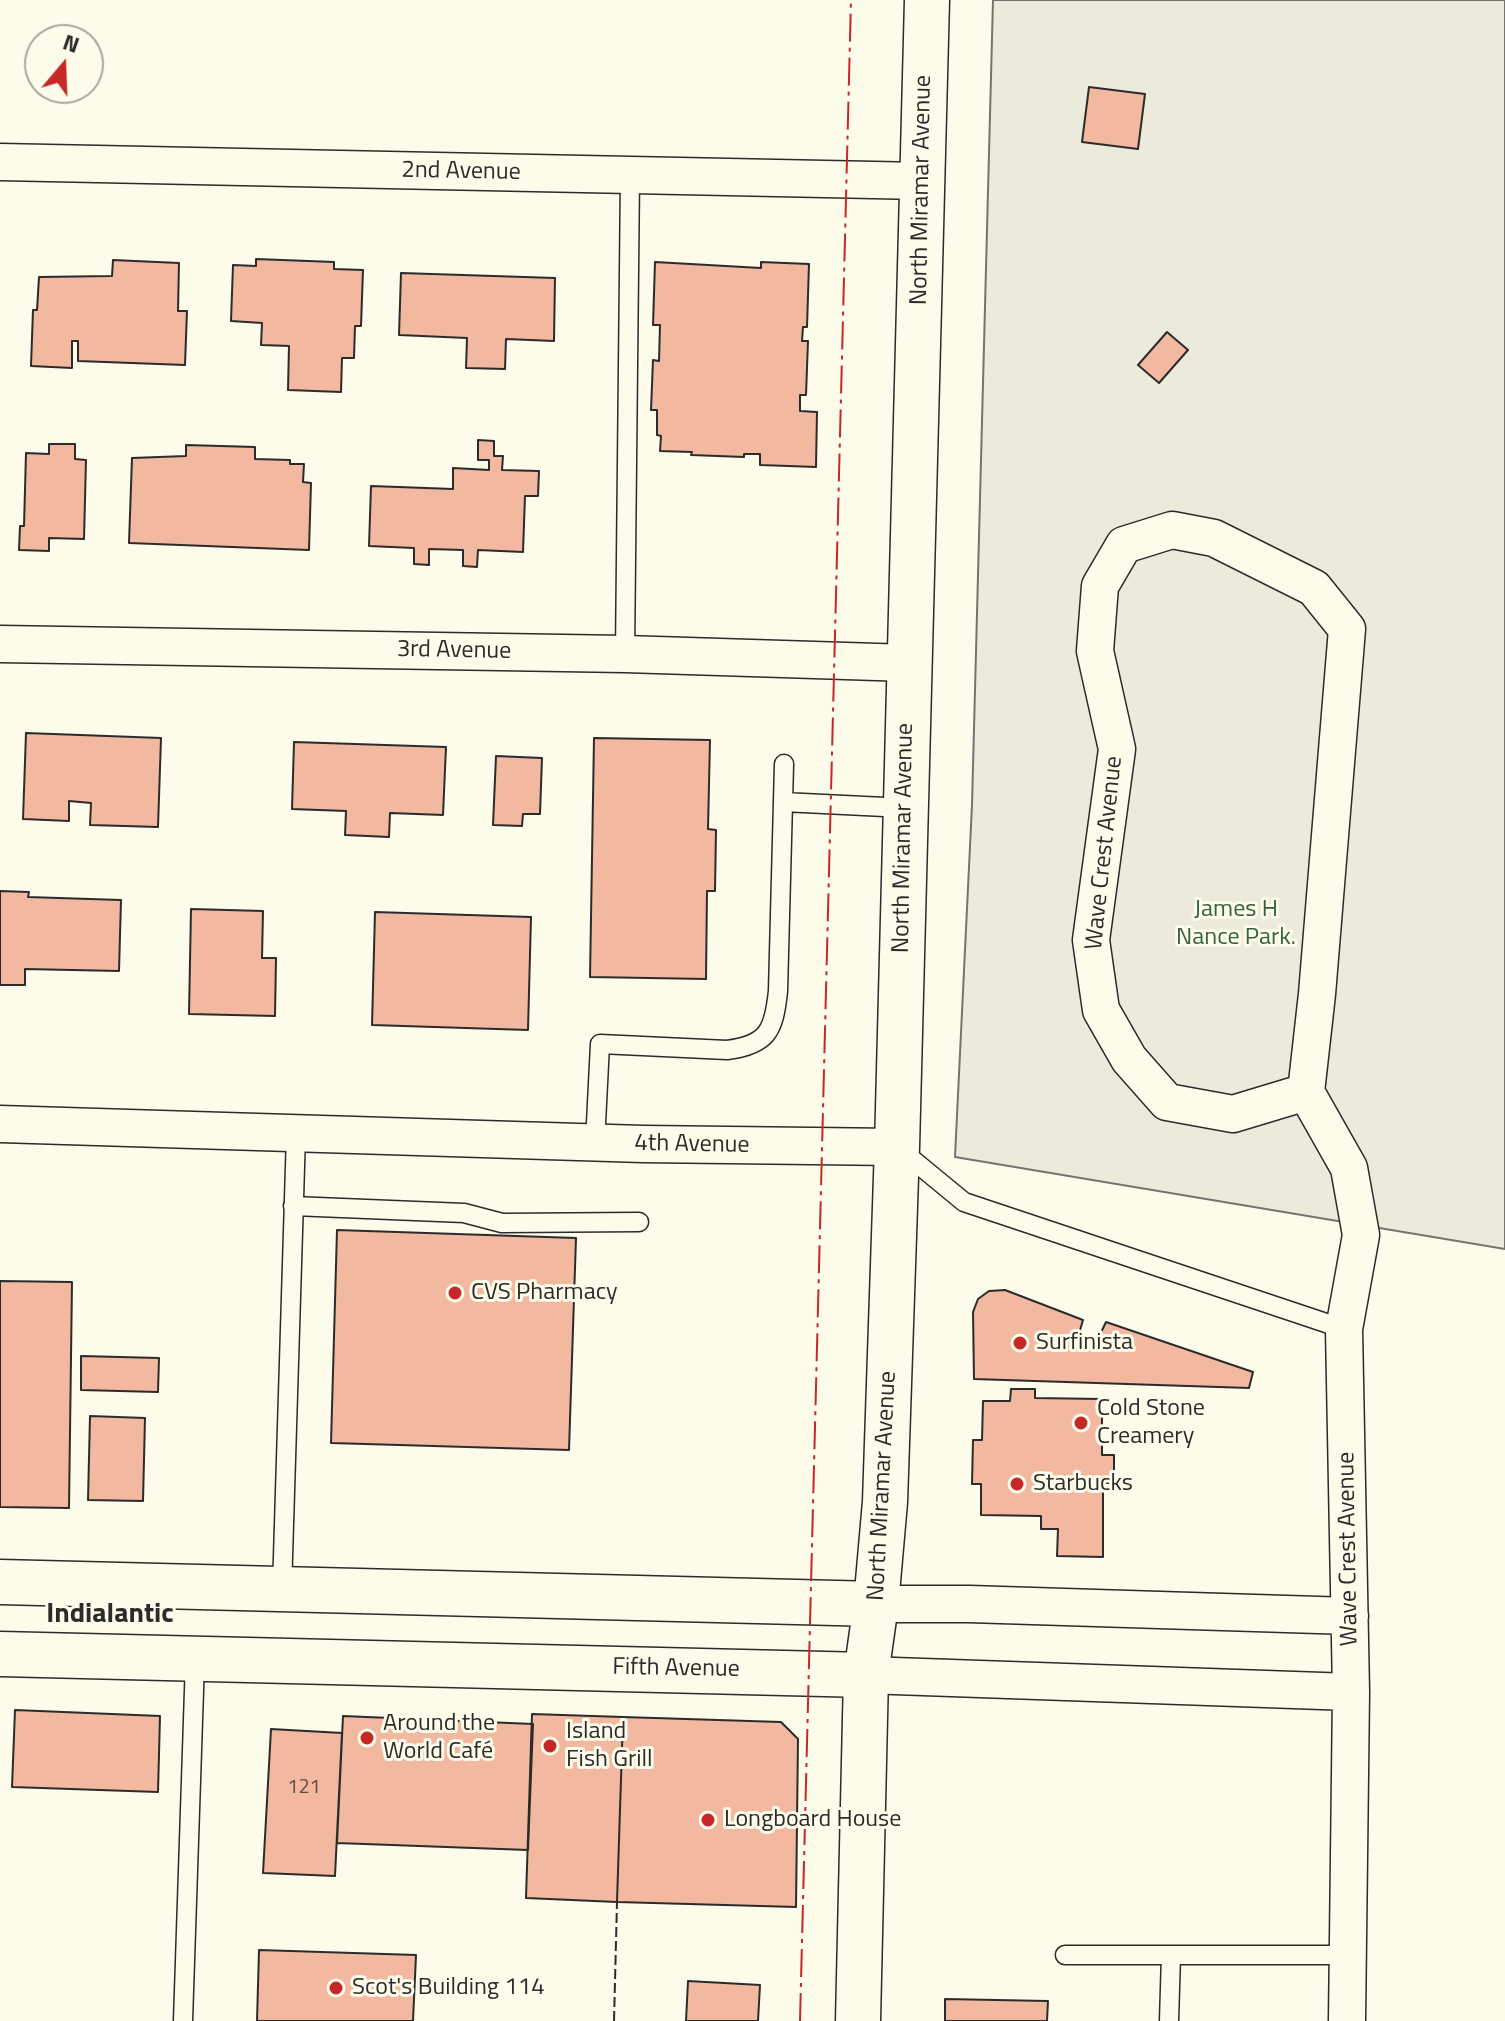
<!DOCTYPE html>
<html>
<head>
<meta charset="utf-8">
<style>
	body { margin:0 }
	#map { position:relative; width:1505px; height:2021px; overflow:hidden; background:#fdfbea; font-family:"Titillium Web",sans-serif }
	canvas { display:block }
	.north { position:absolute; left:24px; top:24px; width:80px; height:80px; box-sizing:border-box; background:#fdfbea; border:2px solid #a9a89e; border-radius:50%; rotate:19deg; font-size:22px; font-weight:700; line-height:32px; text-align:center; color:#2b2b2b }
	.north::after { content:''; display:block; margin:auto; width:28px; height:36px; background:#c62828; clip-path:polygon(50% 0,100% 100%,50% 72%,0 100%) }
</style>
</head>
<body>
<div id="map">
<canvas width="1505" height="2021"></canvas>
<div class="north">N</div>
</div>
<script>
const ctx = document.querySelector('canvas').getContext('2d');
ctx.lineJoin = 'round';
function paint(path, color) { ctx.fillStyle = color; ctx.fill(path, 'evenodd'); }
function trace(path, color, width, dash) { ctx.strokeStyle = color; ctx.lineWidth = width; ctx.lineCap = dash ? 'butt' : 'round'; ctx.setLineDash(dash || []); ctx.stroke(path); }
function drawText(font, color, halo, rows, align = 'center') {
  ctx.font = font + ' "Titillium Web",sans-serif'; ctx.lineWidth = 6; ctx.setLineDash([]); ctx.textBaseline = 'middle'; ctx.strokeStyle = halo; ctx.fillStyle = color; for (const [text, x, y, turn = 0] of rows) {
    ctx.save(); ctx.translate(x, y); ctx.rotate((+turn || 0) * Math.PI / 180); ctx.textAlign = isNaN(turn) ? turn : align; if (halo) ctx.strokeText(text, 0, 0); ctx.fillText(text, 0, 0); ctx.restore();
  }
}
const green = new Path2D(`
	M 993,0 L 1505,0 L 1505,1249 L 955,1157 L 972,805 Z`);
const building = new Path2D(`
	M 1089,87 L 1145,94 L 1138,149 L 1082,142 Z
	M 256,259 L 334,262 L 334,269 L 363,270 L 361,326 L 355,326 L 354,358 L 342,358 L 341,392 L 288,390 L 289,346 L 261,345 L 262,323 L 231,321 L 233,265 L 256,266 Z
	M 113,260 L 179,263 L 178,311 L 187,311 L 185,365 L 78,361 L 78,341 L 72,341 L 72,368 L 31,366 L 33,310 L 37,310 L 39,277 L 112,276 Z
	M 655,262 L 761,268 L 761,262 L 809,264 L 807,327 L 803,327 L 802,341 L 808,341 L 806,395 L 800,395 L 800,411 L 817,412 L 816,467 L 760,465 L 760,454 L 744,454 L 744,457 L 691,455 L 692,452 L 660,451 L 661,436 L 657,435 L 657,410 L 651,410 L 653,360 L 659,361 L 660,325 L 653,325 Z
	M 401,273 L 555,278 L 554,341 L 506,339 L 505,369 L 466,368 L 467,338 L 399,335 Z
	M 1167,332 L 1188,350 L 1159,383 L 1138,365 Z
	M 478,440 L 494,441 L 494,456 L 503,456 L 502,470 L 539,471 L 538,496 L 525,496 L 523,552 L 478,550 L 477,567 L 463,566 L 463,550 L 429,549 L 429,565 L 414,564 L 414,548 L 369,546 L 371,486 L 453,489 L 453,468 L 489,470 L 489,460 L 478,460 Z
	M 49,444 L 75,444 L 75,459 L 86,460 L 84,539 L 49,538 L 49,551 L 19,550 L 20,526 L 24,526 L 26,453 L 49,454 Z
	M 186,445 L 255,447 L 255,459 L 290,460 L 290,464 L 304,464 L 303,482 L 311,483 L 309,550 L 129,543 L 132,458 L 186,456 Z
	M 26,733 L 161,738 L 158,827 L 90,825 L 91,803 L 69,801 L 69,821 L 23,819 Z
	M 594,738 L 710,740 L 708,829 L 716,830 L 715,891 L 707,891 L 706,979 L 590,977 Z
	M 294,742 L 446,747 L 443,815 L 390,813 L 389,837 L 345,835 L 346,811 L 292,809 Z
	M 496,756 L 542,758 L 540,814 L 523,814 L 522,826 L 493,825 Z
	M 0,891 L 29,892 L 28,897 L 121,900 L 119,971 L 25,969 L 25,985 L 0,985 Z
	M 191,909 L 263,911 L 262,958 L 276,958 L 275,1016 L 189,1014 Z
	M 375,912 L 531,917 L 528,1030 L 372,1025 Z
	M 337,1230 L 576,1238 L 569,1450 L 331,1443 Z
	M 0,1281 L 72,1282 L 69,1508 L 0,1507 Z
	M 1005,1290 L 1083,1320 L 1078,1337 L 1096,1343 L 1106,1322 L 1253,1372 L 1249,1388 L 974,1379 L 973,1312 L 978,1299 L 989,1291 Z
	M 81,1356 L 159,1358 L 158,1392 L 81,1390 Z
	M 1011,1389 L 1035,1389 L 1035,1398 L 1102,1399 L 1102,1455 L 1114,1455 L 1114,1483 L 1103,1483 L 1103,1557 L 1057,1556 L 1058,1529 L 1041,1529 L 1041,1516 L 981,1515 L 981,1484 L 972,1484 L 973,1440 L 982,1440 L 983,1401 L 1010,1401 Z
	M 90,1416 L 145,1418 L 143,1501 L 88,1500 Z
	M 15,1710 L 160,1716 L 158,1792 L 12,1787 Z
	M 532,1714 L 623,1717 L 617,1902 L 526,1898 Z
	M 343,1716 L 533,1724 L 528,1850 L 337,1843 Z
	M 623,1717 L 781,1722 L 798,1739 L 796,1907 L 617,1902 Z
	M 271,1729 L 342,1733 L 335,1876 L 263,1873 Z
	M 259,1950 L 416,1955 L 413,2021 L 257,2021 Z
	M 688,1981 L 760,1985 L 758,2021 L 686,2021 Z
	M 945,1999 L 1048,2001 L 1047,2021 L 945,2021 Z`);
const service = new Path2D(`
	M 625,654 L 630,175
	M 783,802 L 905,808
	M 595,1143 L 600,1044 L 727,1050 C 768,1045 774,1030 778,991 L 784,764
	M 902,1151 L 964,1202 L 1344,1329
	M 293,1206 L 464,1213 L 502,1223 L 639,1222
	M 282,1589 L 296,1134
	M 1065,1955 L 1347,1955
	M 183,2021 L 195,1660
	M 1169,2021 L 1171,1955`);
const minor = new Path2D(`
	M 0,162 L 922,181
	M 0,644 L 625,654 L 909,663
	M 1306,1092 L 1233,1114 L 1167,1102 L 1129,1059 L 1101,1010 L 1091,940 L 1117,749 L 1095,651 L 1100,586 L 1124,545 L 1172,530 L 1214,538 L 1314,588 L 1347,629 L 1317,994 L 1306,1092 L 1349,1168 L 1361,1235 L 1344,1329 L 1351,1692 L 1347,2021
	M 0,1124 L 643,1144 L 897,1147
	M 876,1604 L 969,1604 L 1350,1616
	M 866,1675 L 1351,1692`);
const primary = new Path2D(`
	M 0,1582 L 876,1604
	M 0,1654 L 866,1675
	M 858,2021 L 866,1675 L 876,1604 L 885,1502 L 897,1147 L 927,0`);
const fence = new Path2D(`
	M 614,2021 L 617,1902`);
const power = new Path2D(`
	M 800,2021 L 851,0`);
const markers = [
	[455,1293,8,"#c62828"],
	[1020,1343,8,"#c62828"],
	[1081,1423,8,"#c62828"],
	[1017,1484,8,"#c62828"],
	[367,1738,8,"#c62828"],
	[550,1746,8,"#c62828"],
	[708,1820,8,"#c62828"],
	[336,1988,8,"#c62828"]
];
const numberNames = [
	["121",304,1788]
];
const streetNames = [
	["2nd Avenue",461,172,1],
	["North Miramar Avenue",922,190,-89],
	["3rd Avenue",454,651,1],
	["North Miramar Avenue",904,838,-89],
	["Wave Crest Avenue",1105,853,-84],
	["4th Avenue",692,1145,1],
	["North Miramar Avenue",883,1486,-87],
	["Wave Crest Avenue",1349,1549,-91],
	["Fifth Avenue",676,1669,1]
];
const parkNames = [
	["James H",1236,910],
	["Nance Park.",1236,938]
];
const poiNames = [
	["CVS Pharmacy",471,1293],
	["Surfinista",1036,1343],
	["Cold Stone",1097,1409],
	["Creamery",1097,1437],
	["Starbucks",1033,1484],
	["Around the",383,1724],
	["World Café",383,1752],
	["Island",566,1732],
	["Fish Grill",566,1760],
	["Longboard House",724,1820],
	["Scot's Building 114",352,1988]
];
const quarterNames = [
	["Indialantic",110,1615]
];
paint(green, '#ecebdb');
trace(green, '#74746e', 2);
paint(building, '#f2b8a0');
trace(building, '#2b2b2b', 2);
trace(service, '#2b2b2b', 21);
trace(minor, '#2b2b2b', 39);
trace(primary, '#2b2b2b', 47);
trace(service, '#fdfbea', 18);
trace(minor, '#fdfbea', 36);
trace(primary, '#fdfbea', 44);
trace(fence, '#2b2b2b', 2, [10, 4]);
trace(power, '#c62828', 2, [28, 6, 4, 6]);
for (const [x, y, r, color] of markers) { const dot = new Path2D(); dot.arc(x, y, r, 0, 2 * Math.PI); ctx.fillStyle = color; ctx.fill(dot); trace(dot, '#fdfbea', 3); }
drawText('20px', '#5d4e48', null, numberNames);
drawText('24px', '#2b2b2b', '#fdfbea', streetNames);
drawText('24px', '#34623c', '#fdfbea', parkNames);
drawText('24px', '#2b2b2b', '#fdfbea', poiNames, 'left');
drawText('bold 28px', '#2b2b2b', '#fdfbea', quarterNames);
</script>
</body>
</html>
